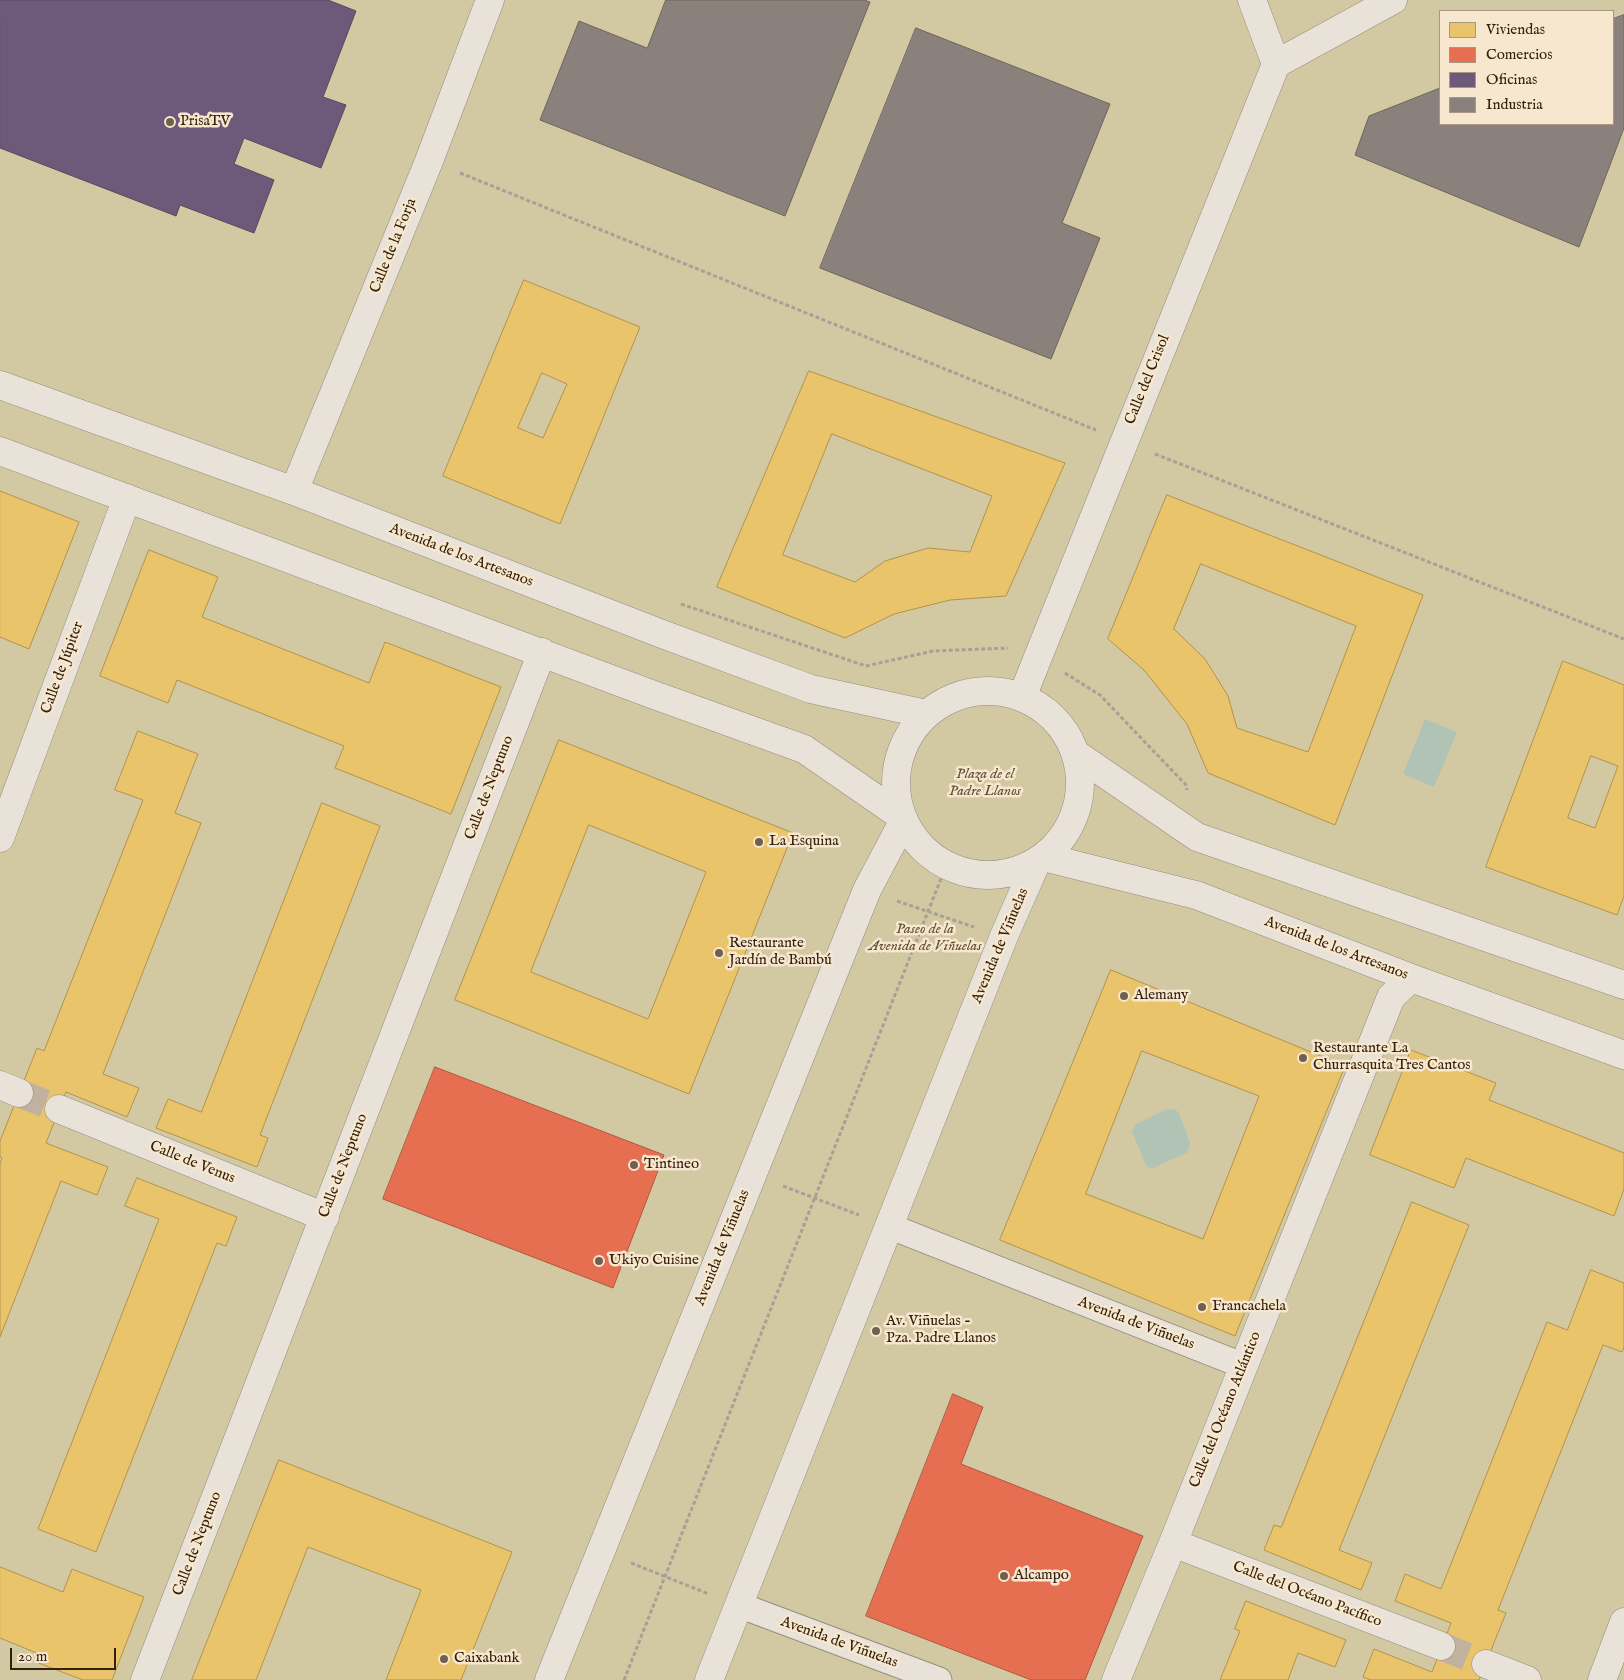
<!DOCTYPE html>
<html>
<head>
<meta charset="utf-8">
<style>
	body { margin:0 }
	#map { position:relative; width:1624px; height:1680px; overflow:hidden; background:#e5d7c3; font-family:"IM FELL English",serif }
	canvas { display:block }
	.legend { position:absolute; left:1439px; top:10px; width:175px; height:115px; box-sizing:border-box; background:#f7e7cf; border:1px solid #a99781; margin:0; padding:6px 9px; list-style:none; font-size:15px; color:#33200d }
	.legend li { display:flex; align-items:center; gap:10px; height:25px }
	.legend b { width:25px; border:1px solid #a99781 }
	.scale { position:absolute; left:10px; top:1648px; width:106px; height:22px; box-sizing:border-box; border:2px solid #33200d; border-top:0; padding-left:6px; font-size:15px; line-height:18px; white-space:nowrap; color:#33200d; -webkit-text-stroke:4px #f7e7cf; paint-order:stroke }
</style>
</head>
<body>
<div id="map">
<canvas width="1624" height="1680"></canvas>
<ul class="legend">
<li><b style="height:14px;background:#e9c46a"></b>Viviendas</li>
<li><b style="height:14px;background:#e76f51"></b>Comercios</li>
<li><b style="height:14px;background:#6d597a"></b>Oficinas</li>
<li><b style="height:14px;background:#8a817c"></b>Industria</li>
</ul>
<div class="scale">20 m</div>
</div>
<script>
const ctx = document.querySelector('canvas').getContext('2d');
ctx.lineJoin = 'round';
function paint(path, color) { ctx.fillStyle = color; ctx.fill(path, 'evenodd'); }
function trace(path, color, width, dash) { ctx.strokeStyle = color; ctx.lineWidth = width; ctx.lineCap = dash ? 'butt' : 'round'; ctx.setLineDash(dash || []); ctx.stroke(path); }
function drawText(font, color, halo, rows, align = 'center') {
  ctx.font = font + ' "IM FELL English",serif'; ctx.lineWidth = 5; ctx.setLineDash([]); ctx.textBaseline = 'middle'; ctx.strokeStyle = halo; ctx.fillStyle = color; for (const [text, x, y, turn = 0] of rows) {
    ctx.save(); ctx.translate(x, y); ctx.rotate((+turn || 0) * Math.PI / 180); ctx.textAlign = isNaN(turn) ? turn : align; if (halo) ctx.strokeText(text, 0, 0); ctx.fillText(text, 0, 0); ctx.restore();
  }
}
const green = new Path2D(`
	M 0,0 L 1624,0 L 1624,1680 L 0,1680 ZM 1440,11 L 1613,11 L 1613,124 L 1440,124 Z`);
const water = new Path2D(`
	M 1425,719 L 1457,732 L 1434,787 L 1403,774 Z
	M 1167,1109 L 1176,1110 L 1179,1113 L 1190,1143 L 1188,1152 L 1151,1169 L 1146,1165 L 1132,1132 L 1136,1124 Z`);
const homes = new Path2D(`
	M 524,280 L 640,327 L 560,524 L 443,476 ZM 542,373 L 567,384 L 543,438 L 518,428 Z
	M 809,371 L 1065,463 L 1006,596 L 950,600 L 894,614 L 845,638 L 717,587 ZM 832,434 L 992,496 L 970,552 L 928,548 L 885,561 L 855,582 L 783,555 Z
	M 0,491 L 79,522 L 29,649 L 0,637 Z
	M 1167,495 L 1423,595 L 1335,825 L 1208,773 L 1187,724 L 1144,670 L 1108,639 ZM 1201,564 L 1356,626 L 1308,752 L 1237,728 L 1228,696 L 1205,659 L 1174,629 Z
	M 149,550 L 218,577 L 202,617 L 369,683 L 385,642 L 501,687 L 451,814 L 335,768 L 344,746 L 177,680 L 168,703 L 100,676 Z
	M 1563,661 L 1624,685 L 1624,896 L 1617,915 L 1486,867 ZM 1591,756 L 1618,766 L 1595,828 L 1568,818 Z
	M 138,731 L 198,754 L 175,813 L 201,823 L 103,1074 L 139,1088 L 127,1117 L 66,1092 L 46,1143 L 108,1167 L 97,1195 L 61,1181 L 0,1337 L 0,1164 L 2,1158 L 0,1157 L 0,1141 L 37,1048 L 44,1051 L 143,800 L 115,790 Z
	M 559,740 L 793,833 L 689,1094 L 455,1000 ZM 589,825 L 706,872 L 648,1019 L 531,972 Z
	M 322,803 L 380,826 L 260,1135 L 268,1138 L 257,1167 L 156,1128 L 168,1099 L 201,1112 Z
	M 1111,970 L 1345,1066 L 1235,1336 L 1000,1240 ZM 1142,1051 L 1259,1096 L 1203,1239 L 1086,1194 Z
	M 1411,1050 L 1496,1083 L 1489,1100 L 1624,1153 L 1624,1189 L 1614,1216 L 1466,1158 L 1454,1188 L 1370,1155 Z
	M 137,1178 L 237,1217 L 226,1246 L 217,1243 L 96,1552 L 38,1529 L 159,1219 L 125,1206 Z
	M 1412,1202 L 1469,1225 L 1339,1550 L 1372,1563 L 1361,1590 L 1264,1550 L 1274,1525 L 1281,1527 Z
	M 1591,1270 L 1624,1283 L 1624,1347 L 1622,1352 L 1603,1345 L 1498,1610 L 1506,1613 L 1479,1680 L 1371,1680 L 1363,1677 L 1374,1649 L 1432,1672 L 1451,1623 L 1395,1601 L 1405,1574 L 1441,1589 L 1547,1322 L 1567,1330 Z
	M 279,1460 L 512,1552 L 461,1680 L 386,1680 L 421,1590 L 308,1547 L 256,1680 L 192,1680 Z
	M 0,1567 L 63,1592 L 72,1569 L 144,1597 L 112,1680 L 83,1680 L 36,1662 L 39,1654 L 0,1638 Z
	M 1246,1601 L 1346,1640 L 1335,1667 L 1298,1653 L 1288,1680 L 1220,1680 L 1240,1631 L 1235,1629 Z`);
const shops = new Path2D(`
	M 435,1067 L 664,1155 L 613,1288 L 383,1199 Z
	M 953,1394 L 983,1407 L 961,1464 L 1143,1536 L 1085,1680 L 1031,1680 L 866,1616 Z`);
const offices = new Path2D(`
	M 0,0 L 328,0 L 356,11 L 323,97 L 346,105 L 321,168 L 244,138 L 234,164 L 274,180 L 254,233 L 180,205 L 176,216 L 0,148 Z`);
const industry = new Path2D(`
	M 666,0 L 864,0 L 870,2 L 785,216 L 540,120 L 579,21 L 647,48 Z
	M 1624,15 L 1624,128 L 1579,247 L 1355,155 L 1369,116 L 1440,88 L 1440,124 L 1613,124 L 1613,19 Z
	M 916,28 L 1110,104 L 1062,223 L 1100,238 L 1051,359 L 820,268 Z`);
const minorTunnel = new Path2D(`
	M 19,1093 L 59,1109
	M 1441,1646 L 1486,1664`);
const path = new Path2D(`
	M 460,173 L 1096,430
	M 1155,454 L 1624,639
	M 681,604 L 866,666 L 933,651 L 1008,648
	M 1065,673 L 1100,695 L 1186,785 L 1187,790
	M 897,901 L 974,927
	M 783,1186 L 859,1215
	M 631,1563 L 709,1594
	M 624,1680 L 946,866`);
const pedestrian = new Path2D(`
	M 889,1226 L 1244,1366
	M 739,1605 L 939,1680`);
const minor = new Path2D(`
	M 1252,0 L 1276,64
	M 1276,64 L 1393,0
	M 0,385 L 294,491 L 662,634 L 811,689 L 926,714
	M 0,451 L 654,695 L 804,749 L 901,816
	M 294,491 L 429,161 L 490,0
	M896 783a92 92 0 1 1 184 0a92 92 0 1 1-184 0Z
	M 1022,697 L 1276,64
	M 1076,754 L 1197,837 L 1624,985
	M 0,838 L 127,498
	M 1043,857 L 1196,895 L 1411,978 L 1624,1055
	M 0,1085 L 19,1093
	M 59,1109 L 325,1217
	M 1173,1543 L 1441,1646
	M 1486,1664 L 1527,1680
	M 145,1680 L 542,652
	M 549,1680 L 867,890 L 904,820
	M 709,1680 L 1004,936 L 1037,861
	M 1116,1680 L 1173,1543 L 1391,997 L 1411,978
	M 1602,1680 L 1624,1622`);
const markers = [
	[170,122,5,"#71604d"],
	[759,842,5,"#71604d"],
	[719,953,5,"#71604d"],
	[1124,996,5,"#71604d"],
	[1303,1058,5,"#71604d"],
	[634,1165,5,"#71604d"],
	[599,1261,5,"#71604d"],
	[1202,1307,5,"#71604d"],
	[876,1331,5,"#71604d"],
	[1004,1576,5,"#71604d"],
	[444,1659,5,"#71604d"]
];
const poiNames = [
	["PrisaTV",180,122],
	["La Esquina",769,842],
	["Restaurante",729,944],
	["Jardín de Bambú",729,961],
	["Alemany",1134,996],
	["Restaurante La",1313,1049],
	["Churrasquita Tres Cantos",1313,1066],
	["Tintineo",644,1165],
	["Ukiyo Cuisine",609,1261],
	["Francachela",1212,1307],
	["Av. Viñuelas -",886,1322],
	["Pza. Padre Llanos",886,1339],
	["Alcampo",1014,1576],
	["Caixabank",454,1659]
];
const streetNames = [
	["Calle de la Forja",394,246,-68],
	["Calle del Crisol",1148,380,-68],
	["Avenida de los Artesanos",461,556,21],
	["Calle de Júpiter",63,668,-70],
	["Calle de Neptuno",490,788,-69],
	["Avenida de Viñuelas",1001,946,-67],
	["Avenida de los Artesanos",1336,949,21],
	["Calle de Venus",192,1163,22],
	["Calle de Neptuno",344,1166,-69],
	["Avenida de Viñuelas",723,1248,-68],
	["Avenida de Viñuelas",1136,1324,21],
	["Calle del Océano Atlántico",1226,1410,-68],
	["Calle de Neptuno",198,1544,-69],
	["Calle del Océano Pacífico",1307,1595,21],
	["Avenida de Viñuelas",839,1643,20]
];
const parkNames = [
	["Plaza de el",985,775],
	["Padre Llanos",985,792],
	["Paseo de la",925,930],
	["Avenida de Viñuelas",925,947]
];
paint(green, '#d2c9a3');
paint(water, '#b1c3b4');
paint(homes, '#e9c46a');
trace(homes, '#b2934e', 1);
paint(shops, '#e76f51');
trace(shops, '#b1573d', 1);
paint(offices, '#6d597a');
trace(offices, '#5c4859', 1);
paint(industry, '#8a817c');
trace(industry, '#70645b', 1);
trace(minorTunnel, '#c1b29f', 28, [28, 14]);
trace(pedestrian, '#968b7e', 27);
trace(minor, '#968b7e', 29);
trace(path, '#a7a096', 3, [4, 2.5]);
trace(pedestrian, '#e9e2d8', 25);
trace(minor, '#e9e2d8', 28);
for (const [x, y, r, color] of markers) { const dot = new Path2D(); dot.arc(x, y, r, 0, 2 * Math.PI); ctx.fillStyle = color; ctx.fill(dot); trace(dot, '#f7e7cf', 2); }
drawText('15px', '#33200d', '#f7e7cf', poiNames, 'left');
drawText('15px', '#33200d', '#f7e7cf', streetNames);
drawText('italic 15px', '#5e4f32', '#f7e7cf', parkNames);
</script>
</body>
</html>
